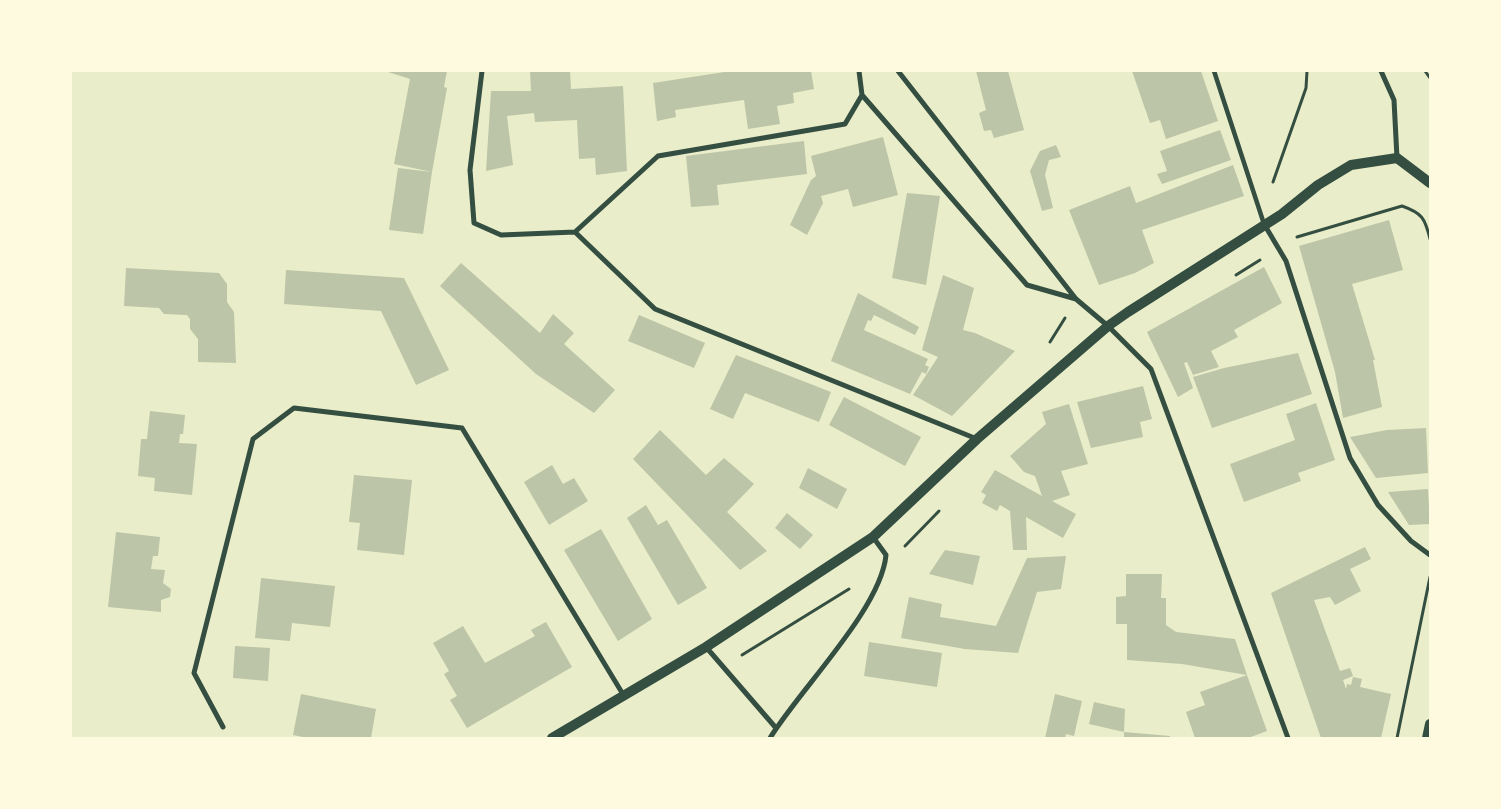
<!DOCTYPE html>
<html>
<head>
<meta charset="utf-8">
<style>
	body { margin:0 }
	#map { position:relative; width:1501px; height:809px; overflow:hidden; background:#e9edc9; font-family:"Golos Text",sans-serif }
	canvas { display:block }
	.frame { position:absolute; inset:0; border:72px solid #fefae0; pointer-events:none }
</style>
</head>
<body>
<div id="map">
<canvas width="1501" height="809"></canvas>
<div class="frame"></div>
</div>
<script>
const ctx = document.querySelector('canvas').getContext('2d');
ctx.lineJoin = 'round';
function paint(path, color) { ctx.fillStyle = color; ctx.fill(path, 'evenodd'); }
function trace(path, color, width, dash) { ctx.strokeStyle = color; ctx.lineWidth = width; ctx.lineCap = dash ? 'butt' : 'round'; ctx.setLineDash(dash || []); ctx.stroke(path); }
const building = new Path2D(`
	M 385,71 L 447,71 L 444,87 L 447,88 L 432,172 L 394,164 L 410,79 Z
	M 530,71 L 570,71 L 571,89 L 623,86 L 627,171 L 596,175 L 595,158 L 579,159 L 577,120 L 535,122 L 534,113 L 507,116 L 513,165 L 486,171 L 491,91 L 531,91 Z
	M 731,71 L 811,71 L 814,89 L 793,93 L 794,103 L 777,106 L 780,124 L 748,129 L 744,100 L 675,110 L 676,117 L 657,121 L 653,83 Z
	M 976,71 L 1008,71 L 1024,130 L 994,138 L 991,130 L 984,131 L 979,113 L 986,110 Z
	M 1132,71 L 1201,71 L 1218,121 L 1166,139 L 1160,120 L 1150,123 Z
	M 1220,130 L 1231,160 L 1162,184 L 1157,174 L 1167,171 L 1160,151 Z
	M 883,137 L 898,195 L 853,207 L 848,189 L 821,196 L 823,203 L 807,235 L 790,225 L 811,180 L 816,176 L 811,156 Z
	M 804,141 L 807,174 L 717,185 L 719,205 L 691,207 L 686,156 Z
	M 1056,145 L 1061,157 L 1049,160 L 1045,175 L 1053,208 L 1042,211 L 1030,171 L 1040,151 Z
	M 1233,165 L 1244,196 L 1142,230 L 1154,263 L 1135,273 L 1099,285 L 1069,210 L 1130,186 L 1136,203 Z
	M 398,168 L 432,172 L 423,234 L 389,230 Z
	M 907,193 L 940,196 L 926,285 L 892,278 Z
	M 1389,220 L 1403,270 L 1352,284 L 1375,360 L 1373,360 L 1382,407 L 1343,418 L 1335,372 L 1299,246 Z
	M 461,263 L 540,333 L 553,314 L 574,333 L 564,344 L 615,390 L 594,413 L 536,374 L 440,286 Z
	M 1264,267 L 1282,303 L 1234,330 L 1238,337 L 1211,351 L 1219,367 L 1193,375 L 1187,362 L 1184,363 L 1193,388 L 1178,397 L 1147,332 Z
	M 126,268 L 219,273 L 227,284 L 227,302 L 234,312 L 236,363 L 198,362 L 198,339 L 190,329 L 190,319 L 187,315 L 164,314 L 159,308 L 124,306 Z
	M 286,270 L 404,278 L 449,370 L 416,385 L 381,311 L 284,304 Z
	M 943,275 L 974,288 L 963,330 L 975,333 L 1015,351 L 952,416 L 913,395 L 938,357 L 922,350 Z
	M 858,293 L 919,327 L 915,335 L 874,315 L 871,321 L 868,320 L 864,330 L 928,359 L 925,365 L 929,367 L 926,374 L 922,372 L 910,394 L 831,361 Z
	M 639,315 L 705,343 L 694,368 L 628,341 Z
	M 1298,353 L 1312,394 L 1212,428 L 1193,377 L 1224,368 Z
	M 736,355 L 831,392 L 819,422 L 745,393 L 733,419 L 710,409 Z
	M 1143,386 L 1152,419 L 1140,422 L 1143,437 L 1091,448 L 1077,402 Z
	M 844,397 L 921,437 L 905,466 L 829,425 Z
	M 1316,403 L 1335,460 L 1298,473 L 1301,481 L 1244,502 L 1230,464 L 1295,440 L 1286,414 Z
	M 1069,404 L 1088,464 L 1061,471 L 1070,495 L 1052,501 L 1076,514 L 1063,538 L 1026,517 L 1027,550 L 1013,550 L 1010,511 L 1000,505 L 997,511 L 982,503 L 986,495 L 981,492 L 995,470 L 1042,496 L 1035,476 L 1024,472 L 1010,456 L 1046,424 L 1042,412 Z
	M 150,411 L 185,415 L 183,434 L 180,434 L 179,443 L 197,444 L 192,495 L 154,491 L 155,478 L 138,476 L 141,439 L 147,439 Z
	M 1426,428 L 1428,473 L 1376,478 L 1350,437 L 1387,430 Z
	M 660,430 L 706,475 L 724,458 L 754,484 L 727,512 L 767,551 L 740,570 L 633,459 Z
	M 552,465 L 563,484 L 574,478 L 588,501 L 549,525 L 524,482 Z
	M 808,468 L 847,489 L 837,509 L 799,488 Z
	M 354,475 L 412,480 L 404,555 L 357,550 L 360,523 L 349,522 Z
	M 1428,489 L 1430,524 L 1409,525 L 1388,492 Z
	M 646,505 L 658,525 L 667,520 L 707,588 L 678,605 L 627,518 Z
	M 787,513 L 813,535 L 800,549 L 775,528 Z
	M 601,529 L 652,619 L 618,641 L 564,550 Z
	M 116,532 L 160,537 L 158,556 L 153,556 L 151,569 L 165,570 L 163,583 L 171,589 L 170,597 L 161,600 L 161,612 L 108,607 Z
	M 1365,547 L 1371,559 L 1350,569 L 1361,591 L 1335,605 L 1330,597 L 1314,600 L 1340,671 L 1350,668 L 1353,676 L 1343,680 L 1346,689 L 1347,684 L 1351,685 L 1353,677 L 1362,679 L 1360,687 L 1391,694 L 1381,738 L 1321,738 L 1271,593 Z
	M 945,550 L 980,556 L 973,585 L 929,574 Z
	M 1066,556 L 1061,589 L 1037,592 L 1018,653 L 965,649 L 901,638 L 909,597 L 942,604 L 940,617 L 996,626 L 1027,558 Z
	M 1126,574 L 1162,574 L 1161,598 L 1166,598 L 1166,625 L 1176,632 L 1235,639 L 1247,675 L 1182,664 L 1127,660 L 1127,624 L 1116,624 L 1116,597 L 1126,596 Z
	M 261,578 L 335,586 L 330,627 L 292,623 L 290,641 L 255,638 Z
	M 546,622 L 572,667 L 467,728 L 450,700 L 457,696 L 444,674 L 449,671 L 433,643 L 463,626 L 485,663 L 535,636 L 531,630 Z
	M 869,642 L 942,653 L 937,687 L 864,676 Z
	M 235,646 L 270,648 L 268,681 L 233,678 Z
	M 1247,675 L 1267,731 L 1248,738 L 1195,738 L 1186,712 L 1205,705 L 1200,692 Z
	M 301,694 L 376,709 L 371,738 L 308,738 L 293,735 Z
	M 1055,694 L 1082,701 L 1074,736 L 1066,734 L 1065,738 L 1045,738 Z
	M 1094,702 L 1125,709 L 1124,732 L 1089,724 Z
	M 1124,732 L 1170,736 L 1170,738 L 1124,738 Z`);
const path = new Path2D(`
	M 1425,71 L 1430,78
	M 1273,182 L 1306,88 L 1307,71
	M 1297,237 L 1402,206 C 1422,213 1425,218 1430,239
	M 1236,275 L 1260,260
	M 1050,342 L 1065,318
	M 905,546 L 939,511
	M 742,655 L 849,589
	M 1397,738 L 1430,577`);
const pedestrian = new Path2D(`
	M 1214,71 L 1264,224`);
const minor = new Path2D(`
	M 482,71 L 470,170 L 474,223 L 501,235 L 575,232
	M 898,71 L 1076,299 L 1108,326 L 1151,369 L 1288,738
	M 1381,71 L 1394,100 L 1397,158
	M 862,95 L 1027,285 L 1076,299
	M 1264,224 L 1286,261 L 1350,458 L 1378,505 L 1411,541 L 1430,555
	M 575,232 L 655,309 L 977,439
	M 575,232 L 658,156 L 845,124 L 862,95 L 859,71
	M 706,647 L 776,728
	M 223,727 L 194,673 L 253,439 L 294,408 L 462,428 L 624,696
	M 770,738 C 800,689 881,609 886,555 L 873,537`);
const secondary = new Path2D(`
	M 552,738 L 706,647 L 873,537 L 977,439 L 1108,326 L 1128,312 L 1282,214 L 1318,185 L 1351,165 L 1397,158 L 1430,183
	M 1427,738 L 1430,724`);
paint(building, '#bcc5a7');
trace(path, '#344e41', 3);
trace(pedestrian, '#344e41', 4.5);
trace(minor, '#344e41', 5);
trace(secondary, '#344e41', 10);
</script>
</body>
</html>
